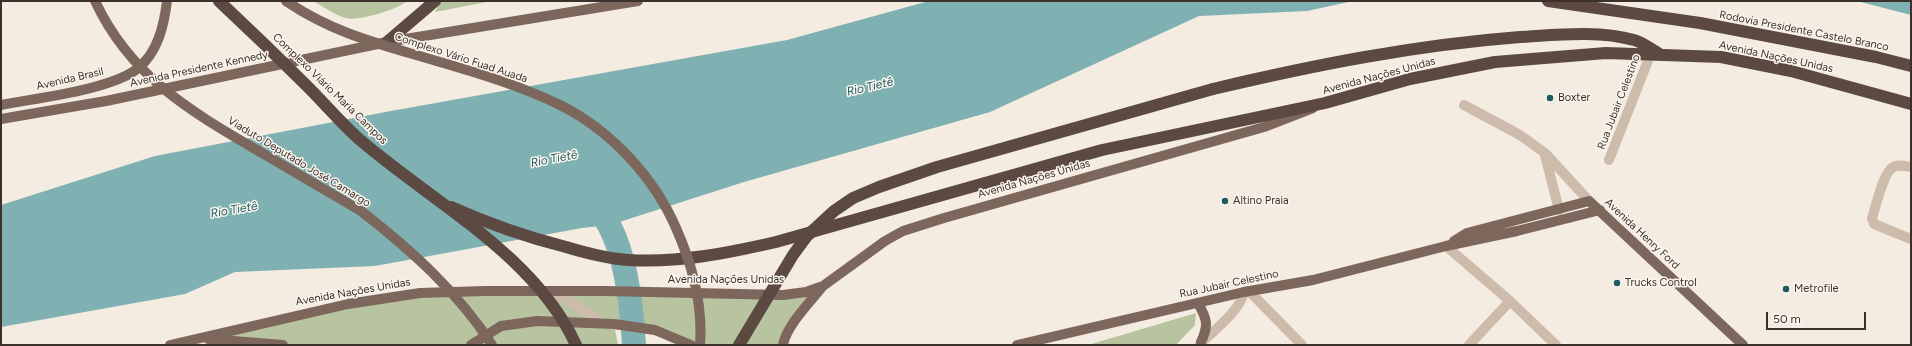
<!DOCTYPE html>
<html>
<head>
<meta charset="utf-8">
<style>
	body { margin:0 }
	#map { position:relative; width:1912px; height:346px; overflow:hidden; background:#f4ebe1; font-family:Figtree,sans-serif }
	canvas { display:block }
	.frame { position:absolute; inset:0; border:2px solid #3b302b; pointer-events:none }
	.scale { position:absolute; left:1766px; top:312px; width:100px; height:18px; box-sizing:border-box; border:2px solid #3b302b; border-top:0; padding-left:5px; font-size:12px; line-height:14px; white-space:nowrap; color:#3b302b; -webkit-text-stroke:3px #fbf5ee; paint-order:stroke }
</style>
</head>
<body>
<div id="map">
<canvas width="1912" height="346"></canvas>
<div class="frame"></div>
<div class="scale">50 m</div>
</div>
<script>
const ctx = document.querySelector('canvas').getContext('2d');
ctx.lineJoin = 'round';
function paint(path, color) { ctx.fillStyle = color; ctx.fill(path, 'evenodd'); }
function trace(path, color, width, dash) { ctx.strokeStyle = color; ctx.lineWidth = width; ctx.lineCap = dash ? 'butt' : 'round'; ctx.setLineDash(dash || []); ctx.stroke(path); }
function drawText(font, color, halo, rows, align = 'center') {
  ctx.font = font + ' Figtree,sans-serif'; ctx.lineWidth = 3; ctx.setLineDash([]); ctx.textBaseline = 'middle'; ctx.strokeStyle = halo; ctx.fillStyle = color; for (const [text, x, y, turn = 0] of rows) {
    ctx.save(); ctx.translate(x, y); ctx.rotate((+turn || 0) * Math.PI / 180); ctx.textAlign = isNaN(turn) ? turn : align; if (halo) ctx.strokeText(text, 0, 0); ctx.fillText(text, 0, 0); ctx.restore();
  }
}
const green = new Path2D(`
	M 313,1 L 407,1 C 399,9 357,22 346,18 C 335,15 324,7 313,1 Z
	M 441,1 L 492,1 L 435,12 Z
	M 823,287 L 783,345 L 691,345 L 614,324 L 618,345 L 283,345 L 198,338 L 420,293 L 783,295 Z
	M 1196,313 L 1195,325 L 1176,345 L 1088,345 Z`);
const water = new Path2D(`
	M 929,1 L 1353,1 L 1307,11 L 1199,16 L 990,112 L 744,182 L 610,225 L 582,228 L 375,266 L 235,272 L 185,294 L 1,327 L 1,205 L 155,156 L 391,111 L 787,40 Z
	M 1857,1 L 1911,1 L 1911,15 Z`);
const river = new Path2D(`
	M 589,200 C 595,208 606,217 610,227 C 626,258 632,310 634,345`);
const minor = new Path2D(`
	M 1464,105 L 1520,135 L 1545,153 L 1589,201
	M 1545,155 L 1559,210
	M 1609,160 L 1651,53
	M 1911,167 C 1905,166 1898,164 1892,168 C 1883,174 1876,206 1872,218 L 1874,224 L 1911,239
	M 1446,246 L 1510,301 L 1556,345
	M 553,291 L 602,323
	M 1249,291 L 1302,345
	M 1200,344 C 1213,331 1241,310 1244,292
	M 1469,345 L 1510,301`);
const major = new Path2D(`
	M 1,105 C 36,98 110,90 137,69 C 158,53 164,25 167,1
	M 1,119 L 106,101 L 387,42 L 638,1
	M 1454,241 L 1467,233 L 1589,201 L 1743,345
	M 1198,303 C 1207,319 1209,325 1201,342
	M 208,339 L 283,345
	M 170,345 L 348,304 L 420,293 L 485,291 L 605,291 L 783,295 L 806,292 L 823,286 L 885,241 L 903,231 L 944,218 L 1264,127 L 1313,108
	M 471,345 L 501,326 L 537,321 L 614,324 L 655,330 L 691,345
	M 783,345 C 786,326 811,301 823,286
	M 1017,345 L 1244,292 L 1313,280 L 1446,246 L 1517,231 L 1600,210`);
const highway = new Path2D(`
	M 1548,1 L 1700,23 L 1876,57 L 1911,66
	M 387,42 L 435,1
	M 1213,89 C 1314,65 1415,45 1520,37 C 1556,35 1598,30 1634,40 C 1642,42 1651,49 1658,53
	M 451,207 C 489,224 526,237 566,247 C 586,253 608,259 629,260 C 678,263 728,253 776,242 L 1102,150 L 1325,103 L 1410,79 L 1495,62 L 1606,53 L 1721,57 L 1791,71 L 1911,104`);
const majorBridge = new Path2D(`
	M 95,1 C 131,78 192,112 262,153 C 295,172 328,192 361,211 C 411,250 458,292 492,345
	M 286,1 C 336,35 384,45 440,62 C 481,74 524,87 562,106 C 611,131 654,177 676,228 C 692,264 703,305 700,345`);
const highwayBridge = new Path2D(`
	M 219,1 C 249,29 279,58 308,87 C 325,104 341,123 359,139 C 432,202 535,255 576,345
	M 739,345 L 793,255 L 807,236 L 834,211 L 853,198 L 879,187 L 937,167 L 1213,89`);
const markers = [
	[1550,98,4,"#1f5a5e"],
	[1225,201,4,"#1f5a5e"],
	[1617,283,4,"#1f5a5e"],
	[1786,289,4,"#1f5a5e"]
];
const streetNames = [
	["Rodovia Presidente Castelo Branco",1804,31,11],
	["Avenida Nações Unidas",1776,57,12],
	["Complexo Vário Fuad Auada",461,58,18],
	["Avenida Presidente Kennedy",199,69,-12],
	["Avenida Nações Unidas",1379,76,-15],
	["Avenida Brasil",70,79,-13],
	["Complexo Viário Maria Campos",330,89,44],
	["Rua Jubair Celestino",1619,102,-69],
	["Viaduto Deputado José Camargo",299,162,31],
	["Avenida Nações Unidas",1034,179,-16],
	["Avenida Henry Ford",1642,234,43],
	["Avenida Nações Unidas",726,280],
	["Rua Jubair Celestino",1229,284,-12],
	["Avenida Nações Unidas",353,292,-10]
];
const poiNames = [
	["Boxter",1558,98],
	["Altino Praia",1233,201],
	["Trucks Control",1625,283],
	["Metrofile",1794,289]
];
const waterNames = [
	["Rio Tietê",870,87,-13],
	["Rio Tietê",554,159,-11],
	["Rio Tietê",234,210,-10]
];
paint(green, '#b8c4a0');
paint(water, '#7fb0b2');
trace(river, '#7fb0b2', 24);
trace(minor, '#cdbbac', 10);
trace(major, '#7d675c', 10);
trace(highway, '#5c4a42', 12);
trace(majorBridge, '#7d675c', 10);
trace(highwayBridge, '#5c4a42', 12);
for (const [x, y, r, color] of markers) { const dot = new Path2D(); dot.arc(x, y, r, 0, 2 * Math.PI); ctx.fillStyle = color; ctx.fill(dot); trace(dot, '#fbf5ee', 1.5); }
drawText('11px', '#3b302b', '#fbf5ee', streetNames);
drawText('11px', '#3b302b', '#fbf5ee', poiNames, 'left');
drawText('italic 12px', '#1f5a5e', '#fbf5ee', waterNames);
</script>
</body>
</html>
